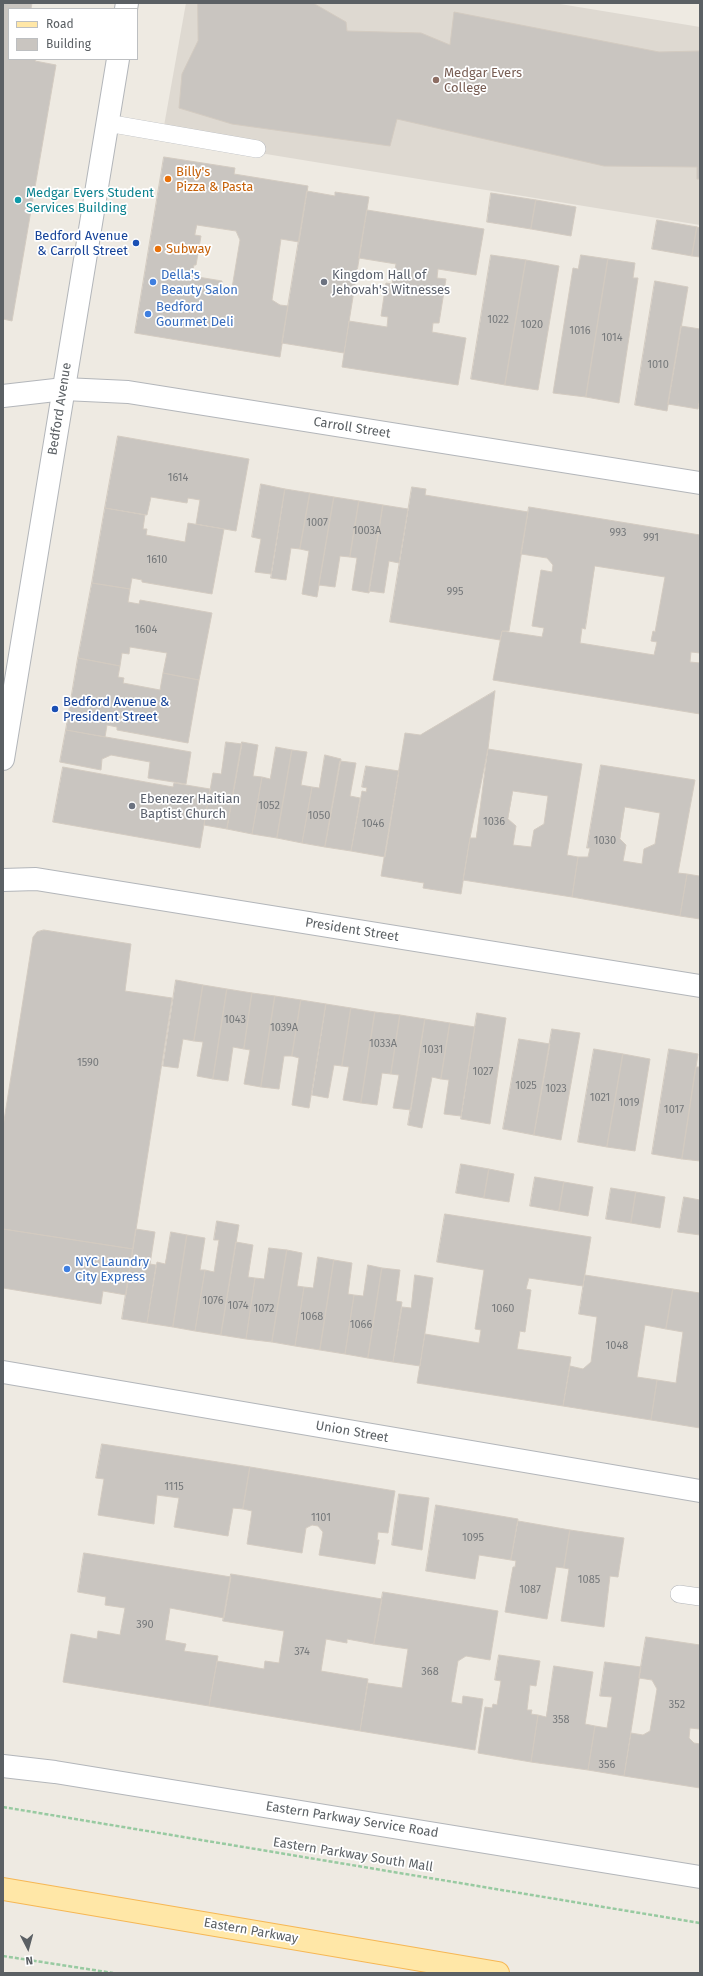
<!DOCTYPE html>
<html>
<head>
<meta charset="utf-8">
<style>
	body { margin:0 }
	#map { position:relative; width:703px; height:1976px; overflow:hidden; background:#eeeae2; font-family:"Fira Sans",sans-serif }
	canvas { display:block }
	.frame { position:absolute; inset:0; border:4px solid #5b6064; pointer-events:none }
	.legend { position:absolute; left:8px; top:8px; width:130px; height:52px; box-sizing:border-box; background:#fff; border:1px solid #bdbfc1; margin:0; padding:5px 7px; list-style:none; font-size:12px; color:#5b6064 }
	.legend li { display:flex; align-items:center; gap:8px; height:20px }
	.legend b { width:20px; border:1px solid #bdbfc1 }
	.north { position:absolute; left:8px; top:1928px; width:40px; height:40px; -webkit-text-stroke:3px #fff; paint-order:stroke; rotate:174deg; font-size:11px; font-weight:700; line-height:16px; text-align:center; color:#5b6064 }
	.north::after { content:''; display:block; margin:auto; width:14px; height:18px; background:#5b6064; clip-path:polygon(50% 0,100% 100%,50% 72%,0 100%) }
</style>
</head>
<body>
<div id="map">
<canvas width="703" height="1976"></canvas>
<div class="frame"></div>
<ul class="legend">
<li><b style="height:5px;background:#ffe7a7"></b>Road</li>
<li><b style="height:11px;background:#c9c5c0"></b>Building</li>
</ul>
<div class="north">N</div>
</div>
<script>
const ctx = document.querySelector('canvas').getContext('2d');
ctx.lineJoin = 'round';
function paint(path, color) { ctx.fillStyle = color; ctx.fill(path, 'evenodd'); }
function trace(path, color, width, dash) { ctx.strokeStyle = color; ctx.lineWidth = width; ctx.lineCap = dash ? 'butt' : 'round'; ctx.setLineDash(dash || []); ctx.stroke(path); }
function drawText(font, color, halo, rows, align = 'center') {
  ctx.font = font + ' "Fira Sans",sans-serif'; ctx.lineWidth = 3.5; ctx.setLineDash([]); ctx.textBaseline = 'middle'; ctx.strokeStyle = halo; ctx.fillStyle = color; for (const [text, x, y, turn = 0] of rows) {
    ctx.save(); ctx.translate(x, y); ctx.rotate((+turn || 0) * Math.PI / 180); ctx.textAlign = isNaN(turn) ? turn : align; if (halo) ctx.strokeText(text, 0, 0); ctx.fillText(text, 0, 0); ctx.restore();
  }
}
const education = new Path2D(`
	M 186,3 L 554,3 L 700,27 L 700,225 L 162,137 Z`);
const building = new Path2D(`
	M 3,3 L 32,3 L 31,9 L 9,9 L 9,59 L 36,59 L 35,61 L 56,65 L 12,321 L 3,319 Z
	M 198,3 L 313,3 L 346,22 L 347,31 L 421,33 L 450,45 L 454,12 L 659,52 L 700,51 L 700,179 L 697,179 L 697,167 L 604,166 L 397,119 L 390,146 L 232,124 L 179,108 L 182,74 L 198,41 Z
	M 164,157 L 235,168 L 234,174 L 308,186 L 299,242 L 281,239 L 272,300 L 280,305 L 288,306 L 280,357 L 135,333 ZM 197,225 L 236,231 L 240,240 L 232,288 L 222,286 L 222,281 L 192,276 L 194,265 L 196,265 L 201,236 L 195,235 Z
	M 307,191 L 335,196 L 335,192 L 369,197 L 344,353 L 282,343 Z
	M 491,193 L 536,200 L 531,229 L 487,222 Z
	M 536,200 L 576,207 L 571,236 L 531,229 Z
	M 367,210 L 484,229 L 476,275 L 438,269 L 437,278 L 446,279 L 439,323 L 433,323 L 432,332 L 466,338 L 458,385 L 342,367 L 349,321 L 387,327 L 388,317 L 381,316 L 386,283 L 392,284 L 396,264 L 359,258 Z
	M 657,220 L 697,227 L 692,256 L 652,249 Z
	M 697,227 L 700,228 L 700,257 L 692,256 Z
	M 491,255 L 526,260 L 505,385 L 471,379 Z
	M 581,255 L 608,259 L 586,397 L 553,393 L 573,268 L 578,269 Z
	M 608,259 L 635,263 L 633,278 L 638,278 L 619,403 L 586,397 Z
	M 526,260 L 559,266 L 538,390 L 505,385 Z
	M 655,281 L 688,287 L 667,411 L 635,405 Z
	M 681,326 L 700,329 L 700,396 L 698,409 L 668,404 Z
	M 118,436 L 249,459 L 236,531 L 196,524 L 200,500 L 188,498 L 187,503 L 151,497 L 147,515 L 105,508 Z
	M 261,484 L 285,489 L 271,574 L 255,572 L 261,539 L 252,537 Z
	M 412,487 L 426,489 L 425,495 L 528,512 L 509,631 L 502,631 L 500,640 L 390,622 Z
	M 285,489 L 310,493 L 300,549 L 291,548 L 286,580 L 271,578 Z
	M 310,493 L 334,497 L 317,597 L 302,594 L 309,551 L 300,549 Z
	M 334,497 L 359,501 L 350,557 L 340,556 L 335,587 L 319,585 Z
	M 359,501 L 383,505 L 369,593 L 352,590 L 357,558 L 350,557 Z
	M 383,505 L 408,509 L 399,563 L 389,561 L 384,593 L 369,591 Z
	M 529,507 L 700,535 L 700,653 L 691,652 L 690,662 L 700,663 L 700,714 L 493,680 L 502,631 L 542,637 L 544,628 L 532,626 L 541,570 L 552,572 L 553,565 L 547,558 L 521,554 ZM 595,566 L 665,577 L 655,632 L 653,631 L 651,641 L 657,642 L 654,655 L 580,643 L 582,628 L 585,629 Z
	M 105,508 L 145,515 L 143,529 L 147,529 L 146,535 L 185,542 L 188,523 L 224,529 L 212,594 L 142,582 L 142,580 L 132,578 L 130,589 L 92,583 Z
	M 92,583 L 130,589 L 128,602 L 139,604 L 140,600 L 212,613 L 199,680 L 163,673 L 167,653 L 130,647 L 129,654 L 122,653 L 120,666 L 78,658 Z
	M 78,658 L 120,666 L 118,677 L 124,678 L 123,683 L 160,690 L 163,673 L 199,680 L 188,743 L 117,730 L 117,727 L 107,725 L 105,737 L 66,730 Z
	M 495,691 L 488,749 L 470,838 L 461,894 L 423,888 L 424,883 L 381,876 L 405,733 L 420,735 Z
	M 66,730 L 191,752 L 186,784 L 148,778 L 150,762 L 111,755 L 102,759 L 101,770 L 60,762 Z
	M 226,742 L 242,744 L 227,829 L 204,825 L 213,773 L 221,774 Z
	M 242,742 L 258,745 L 253,776 L 262,777 L 252,834 L 227,829 Z
	M 276,747 L 292,750 L 277,838 L 252,834 L 262,777 L 270,779 Z
	M 488,749 L 582,764 L 567,855 L 578,857 L 572,897 L 463,880 L 470,838 L 476,838 ZM 513,791 L 548,796 L 544,824 L 534,830 L 531,847 L 513,845 L 516,826 L 508,819 Z
	M 292,750 L 307,752 L 301,785 L 312,787 L 302,843 L 277,838 Z
	M 325,755 L 341,759 L 325,847 L 302,843 L 312,787 L 319,788 Z
	M 340,761 L 356,763 L 350,796 L 360,798 L 351,851 L 325,847 Z
	M 601,765 L 695,780 L 678,873 L 687,874 L 680,916 L 572,897 L 578,857 L 588,857 L 590,848 L 587,848 ZM 625,807 L 660,813 L 655,844 L 644,849 L 642,864 L 623,861 L 626,845 L 620,839 Z
	M 366,766 L 399,771 L 385,857 L 351,851 L 362,791 L 366,792 L 367,788 L 362,787 Z
	M 63,767 L 173,787 L 174,783 L 210,789 L 200,848 L 53,822 Z
	M 700,871 L 700,919 L 680,916 L 687,874 L 699,876 Z
	M 44,930 L 131,944 L 125,991 L 172,998 L 133,1249 L 3,1229 L 3,1127 L 33,937 L 37,932 Z
	M 176,980 L 203,985 L 194,1041 L 183,1039 L 178,1068 L 163,1066 Z
	M 203,985 L 227,989 L 213,1079 L 197,1076 L 203,1042 L 194,1041 Z
	M 227,989 L 252,993 L 244,1049 L 233,1047 L 228,1081 L 213,1079 Z
	M 252,993 L 275,996 L 261,1087 L 244,1084 L 250,1050 L 244,1049 Z
	M 275,996 L 301,1000 L 292,1056 L 284,1056 L 279,1089 L 261,1087 Z
	M 301,1000 L 326,1004 L 309,1108 L 292,1105 L 299,1058 L 292,1056 Z
	M 326,1004 L 351,1008 L 342,1066 L 334,1065 L 328,1098 L 312,1095 Z
	M 351,1008 L 375,1012 L 361,1103 L 343,1100 L 349,1067 L 342,1066 Z
	M 375,1012 L 400,1015 L 391,1074 L 382,1073 L 377,1105 L 361,1103 Z
	M 477,1013 L 506,1018 L 490,1124 L 461,1119 Z
	M 400,1015 L 425,1019 L 411,1110 L 393,1108 L 399,1075 L 391,1074 Z
	M 425,1019 L 450,1023 L 441,1079 L 432,1077 L 422,1128 L 408,1125 Z
	M 450,1023 L 475,1027 L 461,1116 L 444,1114 L 449,1080 L 441,1079 Z
	M 552,1029 L 580,1033 L 561,1140 L 534,1135 Z
	M 519,1039 L 550,1044 L 534,1135 L 503,1129 Z
	M 594,1049 L 623,1054 L 607,1147 L 578,1142 Z
	M 669,1049 L 698,1054 L 682,1159 L 652,1154 Z
	M 623,1054 L 650,1059 L 635,1151 L 607,1147 Z
	M 696,1067 L 700,1067 L 700,1161 L 682,1159 Z
	M 461,1164 L 489,1169 L 484,1198 L 456,1193 Z
	M 489,1169 L 514,1174 L 509,1202 L 484,1198 Z
	M 535,1177 L 564,1182 L 559,1211 L 530,1206 Z
	M 564,1182 L 593,1187 L 588,1216 L 559,1211 Z
	M 611,1188 L 636,1192 L 631,1223 L 606,1219 Z
	M 636,1192 L 665,1197 L 660,1228 L 631,1223 Z
	M 684,1197 L 700,1200 L 700,1235 L 678,1232 Z
	M 445,1214 L 591,1237 L 583,1286 L 529,1278 L 526,1289 L 531,1290 L 525,1332 L 520,1331 L 517,1349 L 571,1357 L 563,1406 L 417,1383 L 425,1334 L 479,1343 L 481,1330 L 475,1329 L 484,1270 L 437,1262 Z
	M 217,1221 L 239,1225 L 221,1335 L 195,1331 L 205,1270 L 214,1272 L 219,1240 L 214,1240 Z
	M 3,1229 L 133,1249 L 126,1295 L 103,1291 L 101,1304 L 3,1288 Z
	M 136,1229 L 155,1232 L 150,1264 L 156,1265 L 147,1323 L 122,1319 Z
	M 171,1232 L 187,1235 L 173,1327 L 147,1323 L 157,1262 L 165,1264 Z
	M 187,1235 L 205,1238 L 200,1270 L 205,1270 L 195,1331 L 173,1327 Z
	M 236,1242 L 253,1245 L 248,1277 L 255,1278 L 246,1339 L 221,1335 Z
	M 269,1248 L 287,1250 L 272,1342 L 246,1339 L 255,1278 L 264,1279 Z
	M 287,1250 L 302,1253 L 297,1286 L 304,1287 L 295,1346 L 272,1342 Z
	M 318,1257 L 334,1260 L 320,1350 L 295,1346 L 304,1287 L 313,1288 Z
	M 334,1260 L 352,1263 L 348,1294 L 354,1295 L 345,1354 L 320,1350 Z
	M 368,1265 L 382,1268 L 368,1358 L 345,1354 L 354,1295 L 363,1296 Z
	M 382,1268 L 400,1270 L 396,1301 L 402,1302 L 393,1362 L 368,1358 Z
	M 415,1275 L 433,1278 L 420,1366 L 393,1362 L 402,1307 L 411,1308 Z
	M 585,1275 L 673,1289 L 666,1329 L 645,1325 L 637,1377 L 657,1380 L 651,1420 L 563,1406 L 570,1366 L 583,1369 L 591,1362 L 597,1317 L 579,1314 Z
	M 673,1289 L 700,1293 L 700,1428 L 651,1420 L 657,1380 L 676,1383 L 683,1332 L 666,1329 Z
	M 102,1444 L 250,1467 L 243,1509 L 233,1508 L 228,1536 L 174,1527 L 179,1498 L 157,1495 L 154,1524 L 98,1515 L 104,1479 L 96,1478 Z
	M 250,1467 L 395,1491 L 388,1533 L 378,1532 L 377,1540 L 379,1540 L 375,1564 L 319,1555 L 323,1532 L 318,1526 L 312,1525 L 306,1528 L 302,1553 L 247,1544 L 252,1511 L 243,1509 Z
	M 399,1494 L 429,1498 L 422,1550 L 392,1545 Z
	M 436,1505 L 518,1519 L 511,1560 L 479,1555 L 475,1579 L 426,1571 Z
	M 518,1521 L 570,1530 L 564,1568 L 556,1567 L 547,1619 L 505,1612 L 513,1567 L 515,1567 L 516,1561 L 511,1560 Z
	M 570,1530 L 624,1538 L 618,1577 L 610,1576 L 604,1627 L 561,1621 L 569,1569 L 564,1568 Z
	M 84,1553 L 231,1577 L 224,1618 L 170,1608 L 165,1640 L 186,1644 L 184,1651 L 218,1656 L 209,1706 L 63,1682 L 71,1634 L 97,1639 L 98,1631 L 120,1635 L 125,1608 L 105,1605 L 106,1597 L 78,1592 Z
	M 231,1574 L 382,1599 L 374,1644 L 347,1639 L 347,1643 L 326,1639 L 321,1671 L 368,1679 L 360,1731 L 209,1706 L 217,1661 L 264,1669 L 265,1661 L 279,1663 L 284,1631 L 223,1621 Z
	M 383,1592 L 498,1611 L 490,1660 L 466,1656 L 458,1661 L 451,1702 L 462,1704 L 463,1696 L 483,1699 L 475,1750 L 360,1731 L 368,1683 L 402,1688 L 408,1649 L 374,1644 Z
	M 646,1637 L 700,1645 L 700,1722 L 699,1729 L 690,1728 L 689,1738 L 694,1743 L 700,1744 L 700,1788 L 624,1776 L 631,1733 L 643,1735 L 650,1731 L 657,1689 L 652,1680 L 639,1678 Z
	M 499,1655 L 540,1661 L 536,1686 L 530,1685 L 527,1710 L 532,1710 L 531,1714 L 538,1715 L 531,1762 L 478,1753 L 485,1707 L 492,1708 L 493,1704 L 497,1705 L 501,1681 L 495,1680 Z
	M 605,1662 L 641,1667 L 624,1776 L 588,1770 L 595,1726 L 607,1728 L 612,1697 L 600,1696 Z
	M 554,1666 L 593,1672 L 585,1724 L 595,1726 L 588,1770 L 531,1762 L 538,1715 L 546,1717 Z`);
const path = new Path2D(`
	M 3,1807 L 700,1923
	M 3,1956 L 113,1973`);
const service = new Path2D(`
	M 107,123 L 257,149
	M 679,1594 L 700,1597`);
const minor = new Path2D(`
	M 3,396 L 64,389 L 128,392 L 700,483
	M 3,880 L 36,879 L 700,986
	M 3,1372 L 700,1491
	M 3,1766 L 55,1772 L 700,1877`);
const tertiary = new Path2D(`
	M 126,9 L 127,3
	M 3,759 L 118,59`);
const primary = new Path2D(`
	M 3,1889 L 498,1973`);
const markers = [
	[436,80,4,"#8d6e63"],
	[168,179,4,"#e8710a"],
	[18,200,4,"#0f9aa8"],
	[136,243,4,"#1a4fb4"],
	[158,249,4,"#e8710a"],
	[153,282,4,"#3f7fe0"],
	[324,282,4,"#6b7280"],
	[148,314,4,"#3f7fe0"],
	[55,709,4,"#1a4fb4"],
	[132,806,4,"#6b7280"],
	[67,1269,4,"#3f7fe0"]
];
const numberNames = [
	["1022",498,320],
	["1020",532,325],
	["1016",580,331],
	["1014",612,338],
	["1010",658,365],
	["1614",178,478],
	["1007",317,523],
	["1003A",367,531],
	["993",618,533],
	["991",651,538],
	["1610",157,560],
	["995",455,592],
	["1604",146,630],
	["1052",269,806],
	["1050",319,816],
	["1036",494,822],
	["1046",373,824],
	["1030",605,841],
	["1043",235,1020],
	["1039A",284,1028],
	["1033A",383,1044],
	["1031",433,1050],
	["1590",88,1063],
	["1027",483,1072],
	["1025",526,1086],
	["1023",556,1089],
	["1021",600,1098],
	["1019",629,1103],
	["1017",674,1110],
	["1076",213,1301],
	["1074",238,1306],
	["1072",264,1309],
	["1060",503,1309],
	["1068",312,1317],
	["1066",361,1325],
	["1048",617,1346],
	["1115",174,1487],
	["1101",321,1518],
	["1095",473,1538],
	["1085",589,1580],
	["1087",530,1590],
	["390",145,1625],
	["374",302,1652],
	["368",430,1672],
	["352",677,1705],
	["358",561,1720],
	["356",607,1765]
];
const educationNames = [
	["Medgar Evers",444,73],
	["College",444,88]
];
const foodNames = [
	["Billy's",176,172],
	["Pizza & Pasta",176,187],
	["Subway",166,249]
];
const cultureNames = [
	["Medgar Evers Student",26,193],
	["Services Building",26,208]
];
const transitNames = [
	["Bedford Avenue",128,236],
	["& Carroll Street",128,251],
	["Bedford Avenue &",63,702,"left"],
	["President Street",63,717,"left"]
];
const shopNames = [
	["Della's",161,275],
	["Beauty Salon",161,290],
	["Bedford",156,307],
	["Gourmet Deli",156,322],
	["NYC Laundry",75,1262],
	["City Express",75,1277]
];
const worshipNames = [
	["Kingdom Hall of",332,275],
	["Jehovah's Witnesses",332,290],
	["Ebenezer Haitian",140,799],
	["Baptist Church",140,814]
];
const streetNames = [
	["Bedford Avenue",60,409,-81],
	["Carroll Street",352,428,9],
	["President Street",352,930,9],
	["Union Street",352,1432,10],
	["Eastern Parkway Service Road",352,1820,9],
	["Eastern Parkway South Mall",353,1855,9],
	["Eastern Parkway",251,1931,10]
];
paint(education, '#ded9d1');
paint(building, '#c9c5c0');
trace(building, '#d3cbc1', 1);
trace(service, '#b3b6ba', 18);
trace(minor, '#b3b6ba', 24);
trace(tertiary, '#b3b6ba', 24);
trace(primary, '#f6b754', 24);
trace(path, '#98caa1', 2.5, [4, 2]);
trace(service, '#fff', 17);
trace(minor, '#fff', 22);
trace(tertiary, '#fff', 22);
trace(primary, '#ffe7a7', 22);
for (const [x, y, r, color] of markers) { const dot = new Path2D(); dot.arc(x, y, r, 0, 2 * Math.PI); ctx.fillStyle = color; ctx.fill(dot); trace(dot, '#fff', 1.5); }
drawText('11px', '#76797b', null, numberNames);
drawText('13px', '#785e54', '#fff', educationNames, 'left');
drawText('13px', '#c56008', '#fff', foodNames, 'left');
drawText('13px', '#0d838f', '#fff', cultureNames, 'left');
drawText('13px', '#164399', '#fff', transitNames, 'right');
drawText('13px', '#366cbe', '#fff', shopNames, 'left');
drawText('13px', '#5b616d', '#fff', worshipNames, 'left');
drawText('13px', '#5b6064', '#fff', streetNames);
</script>
</body>
</html>
